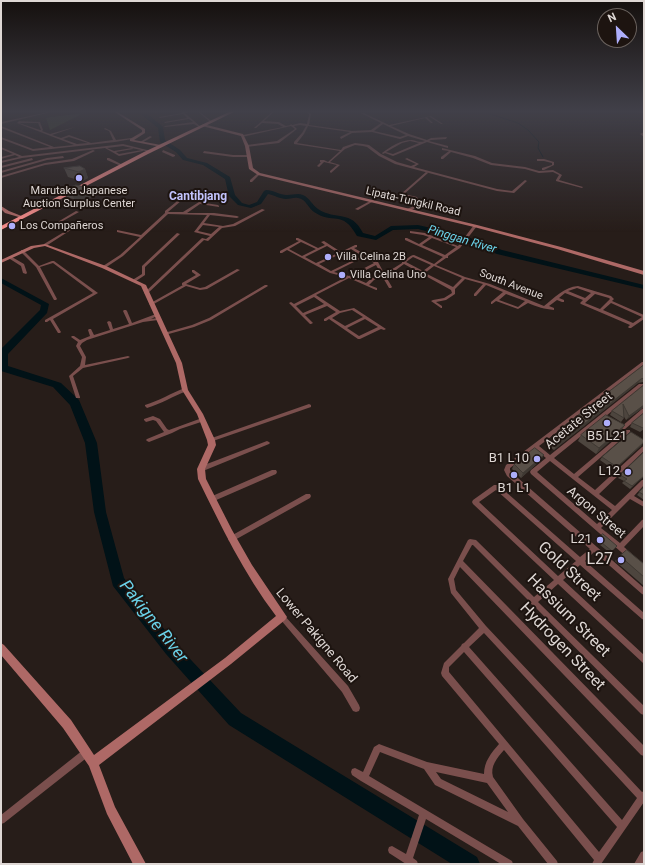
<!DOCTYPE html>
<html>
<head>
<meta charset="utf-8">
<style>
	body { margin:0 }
	#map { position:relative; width:645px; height:865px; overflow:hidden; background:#271d19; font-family:Roboto,sans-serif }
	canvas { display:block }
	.frame { position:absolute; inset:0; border:2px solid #ded7d4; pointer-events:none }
	.north { position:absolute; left:597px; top:8px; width:40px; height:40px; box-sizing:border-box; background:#1d1410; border:1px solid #6a625e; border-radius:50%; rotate:335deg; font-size:11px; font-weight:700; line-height:16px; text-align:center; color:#ded7d4 }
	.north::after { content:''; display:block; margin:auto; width:14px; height:18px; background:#aeaefb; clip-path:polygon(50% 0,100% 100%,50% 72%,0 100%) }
</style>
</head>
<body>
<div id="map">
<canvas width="645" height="865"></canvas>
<div class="frame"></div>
<div class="north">N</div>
</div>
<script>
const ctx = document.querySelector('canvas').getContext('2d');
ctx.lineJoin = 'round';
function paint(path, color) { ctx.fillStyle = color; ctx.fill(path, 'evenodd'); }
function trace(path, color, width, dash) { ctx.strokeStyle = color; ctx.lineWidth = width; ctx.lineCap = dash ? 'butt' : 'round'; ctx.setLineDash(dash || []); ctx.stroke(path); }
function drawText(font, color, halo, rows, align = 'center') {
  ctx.font = font + ' Roboto,sans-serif'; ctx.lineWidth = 4; ctx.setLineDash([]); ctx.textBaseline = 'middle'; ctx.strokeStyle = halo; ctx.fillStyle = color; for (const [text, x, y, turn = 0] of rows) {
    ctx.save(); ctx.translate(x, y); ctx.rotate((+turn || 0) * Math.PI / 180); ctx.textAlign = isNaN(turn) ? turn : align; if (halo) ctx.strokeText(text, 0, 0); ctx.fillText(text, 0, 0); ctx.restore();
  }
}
const commercial = new Path2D(`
	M 77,191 L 98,196 L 66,209 L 57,201 Z`);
const green = new Path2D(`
	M 84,113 L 50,130 L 46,118 L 50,117 Z`);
const stream = new Path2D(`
	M 481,111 L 518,123 L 528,130 L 539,142 L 538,148 L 543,157`);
const river = new Path2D(`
	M 131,111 L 145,112 L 163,127 L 165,140 L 180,150 L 187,158 L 207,163 L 230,177 L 235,195 L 242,203 L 249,205 L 257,202 L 264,191 L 266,190 C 273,190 280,195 287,195 C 292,195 298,193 303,195 C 310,198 312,205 318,209 C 336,221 351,209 363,233 L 375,236 L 391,226 L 418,225 L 462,235 L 502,250 L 644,285 L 644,289 L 497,254 L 457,239 L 418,229 L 393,230 L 376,240 L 357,236 C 342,209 333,225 314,212 C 308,208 306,199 298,198 C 294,197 290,199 286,199 C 280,199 274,195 268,194 L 261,204 L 251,208 L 238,205 L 229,196 L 225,179 L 203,165 L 183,160 L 176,152 L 160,142 L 158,128 L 141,114 Z
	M 1,278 L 49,304 L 47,313 L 8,354 L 8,366 L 61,383 L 79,400 L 97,443 L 106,512 L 124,578 L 176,644 L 241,713 L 477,857 L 480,864 L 452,864 L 229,725 L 166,654 L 113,586 L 94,512 L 85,443 L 70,405 L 53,387 L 1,371 L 1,349 L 40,310 L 41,305 L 1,283 Z`);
const street = new Path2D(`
	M 53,111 L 56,111 L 1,124 L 1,122 Z
	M 153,111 L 155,111 L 157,112 L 156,113 Z
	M 182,111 L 184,112 L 199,111 L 211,121 L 209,121 L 197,111 L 185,113 L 201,127 L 199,127 L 194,124 L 164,127 L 165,126 L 193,122 L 189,119 L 165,123 L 164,122 L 187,118 L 183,114 L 160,118 L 159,117 L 182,113 L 181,112 Z
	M 273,111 L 275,111 L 264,121 L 279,122 L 286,126 L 290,125 L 291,124 L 292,125 L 300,123 L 307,124 L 309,114 L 305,111 L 307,111 L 311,114 L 309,125 L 352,131 L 371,130 L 381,123 L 356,111 L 362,113 L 375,111 L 364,113 L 389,125 L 431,116 L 443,124 L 441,124 L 430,117 L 427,117 L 433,123 L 431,123 L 425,118 L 391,126 L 409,134 L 427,140 L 431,138 L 447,137 L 446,139 L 431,140 L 429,141 L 448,146 L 448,148 L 427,142 L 393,156 L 385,153 L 383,154 L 382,153 C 390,147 400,140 412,140 C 417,141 420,143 425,141 L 408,136 L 400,139 L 372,132 L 352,133 L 341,139 L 340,137 L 350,132 L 308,126 L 304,134 L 297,143 L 341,150 L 343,147 L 355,143 L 363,144 L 369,145 L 381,154 L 397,162 L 411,166 L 416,164 L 405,159 L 407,158 L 419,164 L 414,167 L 497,189 L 512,191 L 525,180 L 527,181 L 514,193 L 497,191 L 395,164 L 379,156 L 367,147 L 363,146 L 355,145 L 345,149 L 330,162 L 340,165 L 331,173 L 330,172 L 330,171 L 337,165 L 324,162 L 319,167 L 317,166 L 321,162 L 320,162 L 320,160 L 324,160 L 328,162 L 340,151 L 294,144 L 294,142 L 302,133 L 306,126 L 300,125 L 294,126 L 297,129 L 279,143 L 246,147 L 247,145 L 277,141 L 295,129 L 291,126 L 242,137 L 243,135 L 283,127 L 278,124 L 262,123 L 256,128 L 254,128 ZM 383,124 L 406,135 L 400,137 L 374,131 ZM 410,141 L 419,143 L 393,154 L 386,152 L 402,143 Z
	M 635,111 L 644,111 L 644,113 L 634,112 Z
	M 19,121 L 40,122 L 43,130 L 42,131 L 50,134 L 75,127 L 52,135 L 61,138 L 69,135 L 91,143 L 113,140 L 109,131 L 104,129 L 105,128 L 111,131 L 116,140 L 131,138 L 132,139 L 115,142 L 33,151 L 1,139 L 1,137 L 33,149 L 50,147 L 1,128 L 1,126 L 54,147 L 74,145 L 17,123 ZM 19,123 L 38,123 L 41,130 L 40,130 ZM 69,137 L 88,143 L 77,144 L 63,139 Z
	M 644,132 L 644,134 L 643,134 L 644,135 L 644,137 L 640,134 Z
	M 150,136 L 152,137 L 142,143 L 140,142 Z
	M 123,144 L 151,151 L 150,152 L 123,146 L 107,148 L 114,151 L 132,148 L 133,149 L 116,152 L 119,154 L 142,150 L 143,151 L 119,156 L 105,148 L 22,158 L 1,163 L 1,161 L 19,157 L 15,155 L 1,159 L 1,157 L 13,154 L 1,149 L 1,147 L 22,156 Z
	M 442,148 L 475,156 L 492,163 L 525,167 L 539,171 L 553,170 L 562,175 L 559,180 L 583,187 L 582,188 L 556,181 L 556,180 L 559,175 L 553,172 L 539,173 L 525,169 L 491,165 L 473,158 L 451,152 L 443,159 L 441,159 L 441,157 L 449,151 L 442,150 Z
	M 93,150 L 95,151 L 74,161 L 45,165 L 1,178 L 1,176 L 45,163 L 72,159 Z
	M 163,150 L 175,155 L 175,156 L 173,157 L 162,152 Z
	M 204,151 L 233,155 L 248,155 L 249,156 L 248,157 L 233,157 L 203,153 Z
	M 63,156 L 64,158 L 47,160 L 1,173 L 1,171 L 47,158 Z
	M 32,158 L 33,160 L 1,168 L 1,166 Z
	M 107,158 L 109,158 L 123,165 L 121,166 L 107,160 Z
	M 537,159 L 544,159 L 554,162 L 554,165 L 544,170 L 542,170 L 542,168 L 552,165 L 552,163 L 544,161 L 537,161 Z
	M 426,172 L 428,173 L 404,194 L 417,197 L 419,202 C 418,207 412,211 407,211 L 407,209 L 416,205 L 417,202 L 415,199 L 401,194 Z
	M 258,173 L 260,174 L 252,182 L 250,182 L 250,180 Z
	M 186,194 L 188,195 L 168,212 L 183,212 L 199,202 L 218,205 L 219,206 L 219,207 L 200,204 L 187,213 L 214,213 L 237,216 L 239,217 L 237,218 L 210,215 L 204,223 L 223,226 L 233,224 L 262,209 L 265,210 L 235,226 L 222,228 L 208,241 L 204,240 L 147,294 L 146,294 L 144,293 L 202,238 L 206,239 L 210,236 L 194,232 L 207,215 L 168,214 L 123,256 L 105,268 L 103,268 L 103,266 L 120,255 L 140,237 L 117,232 L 117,230 L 141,235 L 165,213 L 165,211 ZM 203,225 L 219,227 L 211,234 L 198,231 Z
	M 370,201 L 372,202 L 358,210 L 355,209 Z
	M 76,211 L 79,212 L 61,222 L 76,224 L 80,222 L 88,224 L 95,222 L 97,223 L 88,226 L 80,224 L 46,246 L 44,246 L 44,244 L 74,226 L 58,224 L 56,223 Z
	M 474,225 L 477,226 L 460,248 L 448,256 L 448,258 L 446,258 L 436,265 L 465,277 L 490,284 L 544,306 C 554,298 564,287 578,286 L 611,296 L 614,299 L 612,301 L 644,315 L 644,319 L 631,328 L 629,328 L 628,327 L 630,325 L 581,304 L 580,303 L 583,300 L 565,293 L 559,298 L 564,300 L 564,302 L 562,302 L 557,300 L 549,306 L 554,308 L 554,310 C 544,309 538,307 528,303 L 518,309 L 496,301 L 492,304 L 491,304 L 491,302 L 503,292 L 486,285 L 476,296 L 474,296 L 474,294 L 483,284 L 465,279 L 455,289 L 455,294 L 446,300 L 436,302 L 442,306 L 442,308 L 441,308 L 431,301 L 433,300 L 444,298 L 452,293 L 451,290 L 404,264 L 396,270 L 385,275 L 392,287 L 391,288 L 389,288 L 382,276 L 374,280 L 369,285 L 377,288 L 377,290 L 376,290 L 349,278 L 316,295 L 340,311 L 354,308 L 386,329 L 384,330 L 381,329 L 360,339 L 358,339 L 329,319 L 326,321 L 324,321 L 324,319 L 336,312 L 327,306 L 305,315 L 313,323 L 311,324 L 310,324 L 289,303 L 291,302 L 294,304 L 346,277 L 330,273 L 287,250 L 282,253 L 280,253 L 280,251 L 299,241 L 296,240 L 296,238 L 298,238 L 318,248 L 325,245 L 321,242 L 324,241 L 341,252 L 355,245 L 357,245 L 357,247 L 354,248 L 378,262 L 384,273 L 394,268 L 402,263 L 402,261 C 407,261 409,255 414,255 L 434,264 L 443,257 L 405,240 L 405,238 L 407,238 L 419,244 L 429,237 L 423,235 L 410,233 L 410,231 L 425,233 L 458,246 ZM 432,238 L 456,247 L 445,255 L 422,245 ZM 301,242 L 316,249 L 302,256 L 289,249 ZM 327,246 L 338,253 L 316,263 L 305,257 ZM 351,249 L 362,256 L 331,271 L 319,264 ZM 364,257 L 374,263 L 349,276 L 334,272 ZM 413,257 L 431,265 L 423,271 L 406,262 ZM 376,265 L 381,274 L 372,278 L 366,283 L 352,277 ZM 434,266 L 462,278 L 453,287 L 425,273 ZM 577,288 L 591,293 L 585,298 L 568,291 ZM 506,294 L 525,301 L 518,307 L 499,300 ZM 595,294 L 609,298 L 610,299 L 600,309 L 585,303 ZM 314,297 L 324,304 L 303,313 L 296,306 ZM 611,303 L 642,317 L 633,323 L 603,310 ZM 352,310 L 363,317 L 345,326 L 332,318 L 340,313 ZM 365,319 L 378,327 L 359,336 L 347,328 Z
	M 177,233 L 180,234 L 145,267 L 145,275 L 136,281 L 134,281 L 134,279 L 142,274 L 142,266 Z
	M 21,250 L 23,250 L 39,266 L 52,261 L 54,261 L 98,293 L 53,319 L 61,332 L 60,333 L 58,333 L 50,320 L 47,322 L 45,322 L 45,320 L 93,293 L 53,263 L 40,267 L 57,299 L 56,300 L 54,300 L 36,267 L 21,252 Z
	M 10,257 L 12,257 L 24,264 L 27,273 L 26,274 L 23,273 L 21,266 L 10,259 Z
	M 237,269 L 240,270 L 207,289 L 200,290 L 186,286 L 152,305 L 151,305 L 149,304 L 183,285 L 182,285 L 182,283 L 196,275 L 192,272 L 192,270 L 194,270 L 201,275 L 186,284 L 200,288 L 205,287 Z
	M 265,285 L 267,285 L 268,286 L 211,320 L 194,327 L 165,335 L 163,334 L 164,333 L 192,325 L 209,318 Z
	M 124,310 L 126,310 L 127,311 L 132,323 L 156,314 L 157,314 L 157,316 L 151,319 L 158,318 L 160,319 L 158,320 L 143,322 L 87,340 L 82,343 L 80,346 L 86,357 L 85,365 L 128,356 L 130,357 L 128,358 L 83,368 L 73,376 L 80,397 L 80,398 L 76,398 L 69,376 L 80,366 L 82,357 L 76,346 L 78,342 L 71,337 L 72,336 L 74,336 L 80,340 L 90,336 L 88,330 L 89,329 L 91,329 L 94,335 L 110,330 L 107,322 L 109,321 L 111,322 L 113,329 L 129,324 L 123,311 Z
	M 642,362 L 644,362 L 644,365 L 539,446 L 550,455 L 639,384 L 643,384 L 643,386 L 554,458 L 574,474 L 626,430 L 630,430 L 630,432 L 578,477 L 595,490 L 642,447 L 644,446 L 644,451 L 599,494 L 615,506 L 642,480 L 644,480 L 644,485 L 634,496 L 644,502 L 644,507 L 630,499 L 601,528 L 620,543 L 642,520 L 644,519 L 644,526 L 624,547 L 632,554 L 633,556 L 632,558 L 630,559 L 628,558 L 531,474 L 530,472 L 531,470 L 546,458 L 535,449 L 510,468 L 510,470 L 511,472 L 644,588 L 644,595 L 642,594 L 594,552 L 585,561 L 644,613 L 644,620 L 642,619 L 580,565 L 563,580 L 644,655 L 644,664 L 642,662 L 558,584 L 538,602 L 644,706 L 644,715 L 641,714 L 533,605 L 531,604 L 530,602 L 473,545 L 472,545 L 463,561 L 644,746 L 644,756 L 641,755 L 460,567 L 454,579 L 456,590 L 486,626 L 642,792 L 644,791 L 644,802 L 601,864 L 592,864 L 594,860 L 504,750 C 497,758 490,766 493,777 L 523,819 L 557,861 L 558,864 L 548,864 L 518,826 L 435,785 L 424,769 L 380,752 L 369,776 L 512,861 L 513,864 L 501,864 L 426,819 L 413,858 L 417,861 L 418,864 L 406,864 L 389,853 L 388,850 L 389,847 L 392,846 L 406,854 L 419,815 L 361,781 L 352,775 L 351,772 L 352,769 L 355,768 L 363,772 L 374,747 L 379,744 L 427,762 L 484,774 C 484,762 491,753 499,744 L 442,676 L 441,673 L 444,663 L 461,646 L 462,644 L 464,643 L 479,628 L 451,593 L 448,579 L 468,540 L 470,539 L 476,540 L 534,597 L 554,580 L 473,504 L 472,502 L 473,500 L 494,485 L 498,485 L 580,557 L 590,549 L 507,476 L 504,470 L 506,465 ZM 550,461 L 612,510 L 597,524 L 537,472 ZM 496,490 L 576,561 L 558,576 L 479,502 ZM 484,633 L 637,798 L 622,820 L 469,647 ZM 464,652 L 617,827 L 599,852 L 449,672 L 449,667 ZM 436,772 L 487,783 L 508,812 L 441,779 Z
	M 185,388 L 187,390 L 187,391 C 173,396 161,404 147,408 L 145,406 L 145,405 C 159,401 171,393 185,388 Z
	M 309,404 L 311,405 L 311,407 L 213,441 L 209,441 L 208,440 L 209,439 Z
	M 644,408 L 644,413 L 625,429 L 621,429 L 621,427 L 642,409 Z
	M 153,416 L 160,419 L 167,429 L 169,430 L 202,418 L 204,420 L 204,421 L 180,429 L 172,433 L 149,442 L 147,441 L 146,440 L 147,439 L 164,432 L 156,421 L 153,420 L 146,422 L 144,420 L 144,419 Z
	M 267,441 L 269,442 L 270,443 L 269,444 L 203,471 L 199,471 L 198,469 L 199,467 Z
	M 272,470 L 276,470 L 277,472 L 276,474 L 214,501 L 210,501 L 209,499 L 210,497 Z
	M 306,494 L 310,494 L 311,496 L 310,498 L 233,541 L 231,542 L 229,541 L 228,539 L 229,537 Z
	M 282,614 L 284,615 L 348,686 L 359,705 L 360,708 L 359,711 L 356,712 L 353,711 L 342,692 L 280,619 L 279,617 L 280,615 Z
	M 86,749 L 89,750 L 90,753 L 89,756 L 4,823 L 1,824 L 1,815 L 83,750 Z
	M 644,851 L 644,863 L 643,864 L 634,864 L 641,852 Z`);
const secondary = new Path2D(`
	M 113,111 L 116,111 L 145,129 L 145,133 L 134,140 L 161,145 L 161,147 L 130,141 L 130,139 L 142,132 L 142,130 Z
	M 203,124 L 243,134 L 249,146 L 253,168 L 260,173 L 477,225 L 561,247 L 644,271 L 644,275 L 557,249 L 474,227 L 258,175 L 249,169 L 245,146 L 241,136 L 202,126 Z
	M 1,206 L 9,211 L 24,217 L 22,218 L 5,213 L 1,209 Z
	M 45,244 L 106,266 L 146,285 L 182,363 L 188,390 L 203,414 L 215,440 L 216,445 L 205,469 L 206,479 L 232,530 L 252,565 L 287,617 L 285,620 L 231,664 L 99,765 L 115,807 L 146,864 L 133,864 L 107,814 L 89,766 L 63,728 L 1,655 L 1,643 L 4,645 L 71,720 L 94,755 L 225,658 L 276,616 C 244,574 221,526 198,479 L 197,469 L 208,445 L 207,440 L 197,414 L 182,390 L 176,363 L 141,286 L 102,268 L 45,246 L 34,248 L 1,263 L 1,260 L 31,246 Z`);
const highway = new Path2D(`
	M 231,111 L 236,111 L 148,154 L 1,230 L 1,226 L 144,152 Z`);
const wall = new Path2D(`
	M 64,168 L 85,169 L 88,178 L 82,181 L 68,177 Z
	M 93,189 L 96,196 L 76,203 L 73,199 L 67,197 L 65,190 Z
	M 644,365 L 644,407 L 626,420 L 623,415 L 624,418 L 621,422 L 610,415 L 612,411 L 644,386 L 643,382 L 638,383 L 554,450 L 546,445 L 549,441 L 556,435 L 558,431 Z
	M 644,413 L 644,429 L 640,432 L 630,427 L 632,423 Z
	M 621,431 L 596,454 L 578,441 L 581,435 Z
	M 643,443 L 641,446 L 614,470 L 600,460 L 602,457 Z
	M 644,452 L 644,476 L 630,489 L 622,483 L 624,481 L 618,478 Z
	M 541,460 L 521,478 L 512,469 L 514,464 Z
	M 644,487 L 644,500 L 637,495 Z
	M 597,539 L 617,546 L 610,553 L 595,541 Z
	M 620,556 L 644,564 L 644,586 L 615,561 Z`);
const shadedWall = new Path2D(`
	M 85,169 L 88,178 L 82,181 L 79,172 Z
	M 93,189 L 96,196 L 76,203 L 73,196 Z
	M 641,379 L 638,383 L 554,450 L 556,446 Z
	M 644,405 L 644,407 L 626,420 L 629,416 Z
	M 625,425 L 621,431 L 596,454 L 599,448 Z
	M 643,443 L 641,446 L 614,470 L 617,467 Z
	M 544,455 L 541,460 L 521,478 L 523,473 Z`);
const building = new Path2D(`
	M 80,166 L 85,169 L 79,172 L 64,168 Z
	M 76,185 L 93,189 L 73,196 L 71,192 L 65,190 Z
	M 644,365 L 644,378 L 641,379 L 556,446 L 549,441 L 559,433 L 558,431 Z
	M 644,385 L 644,405 L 629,416 L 623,404 L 624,418 L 612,411 Z
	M 644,413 L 644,427 L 643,428 L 632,423 Z
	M 606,415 L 625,425 L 599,448 L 581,435 Z
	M 631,432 L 644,440 L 643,443 L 617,467 L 602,457 Z
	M 535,448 L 544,455 L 523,473 L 514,464 Z
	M 644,452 L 644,476 L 632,486 L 624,481 L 627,479 L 620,475 Z
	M 644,487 L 644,495 L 639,492 Z
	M 603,534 L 617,546 L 612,551 L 597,539 Z
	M 627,550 L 644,564 L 644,577 L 620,556 Z`);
const markers = [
	[79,178,4,"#aeaefb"],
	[12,226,4,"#aeaefb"],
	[328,257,4,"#aeaefb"],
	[342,275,4,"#aeaefb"],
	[607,423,4,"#aeaefb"],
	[537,459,4,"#aeaefb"],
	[628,472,4,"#aeaefb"],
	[514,475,4,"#aeaefb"],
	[600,540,4,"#aeaefb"],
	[621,560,4,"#aeaefb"]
];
const farPoinames = [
	["Marutaka Japanese",79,191,"center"],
	["Auction Surplus Center",79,204,"center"],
	["Los Compañeros",20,226],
	["Villa Celina 2B",336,257],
	["Villa Celina Uno",350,275]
];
const farStreetnames = [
	["Lipata-Tungkil Road",413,202,13],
	["South Avenue",511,285,21]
];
const farNeighbourhoodnames = [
	["Cantibjang",198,197]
];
const farWaternames = [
	["Pinggan River",462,240,17]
];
const streetNames = [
	["Acetate Street",579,421,-39],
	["Argon Street",596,513,40],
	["Lower Pakigne Road",316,636,50]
];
const poiNames = [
	["B5 L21",607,437,"center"],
	["B1 L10",529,459],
	["L12",620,472],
	["B1 L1",514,489,"center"],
	["L21",592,540]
];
const nearPoinames = [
	["L27",613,560]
];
const nearStreetnames = [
	["Gold Street",569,572,43],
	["Hassium Street",568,616,45],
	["Hydrogen Street",562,647,46]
];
const nearWaternames = [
	["Pakigne River",153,622,52]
];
paint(commercial, '#342121');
paint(green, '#394224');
trace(stream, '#011217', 1);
paint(river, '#011217');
paint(street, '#7a4f4d');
paint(secondary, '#ae6966');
paint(highway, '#fa8e8b');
paint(wall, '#4d453e');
paint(shadedWall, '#3e3832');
paint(building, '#595048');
trace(building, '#3e3832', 1);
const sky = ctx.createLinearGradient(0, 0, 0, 232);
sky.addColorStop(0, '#15100e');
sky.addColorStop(0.48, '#414049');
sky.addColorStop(1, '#41404900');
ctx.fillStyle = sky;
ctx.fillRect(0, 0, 645, 232);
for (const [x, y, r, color] of markers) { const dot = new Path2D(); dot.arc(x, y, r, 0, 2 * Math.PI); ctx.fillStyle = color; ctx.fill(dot); trace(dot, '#1d1410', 1.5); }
drawText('11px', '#ded7d4', '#1d1410', farPoinames, 'left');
drawText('11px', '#ded7d4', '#1d1410', farStreetnames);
drawText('bold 12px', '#c2c3fd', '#1d1410', farNeighbourhoodnames);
drawText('italic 12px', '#6ad2e9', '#1d1410', farWaternames);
drawText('13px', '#ded7d4', '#1d1410', streetNames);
drawText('13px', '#ded7d4', '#1d1410', poiNames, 'right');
drawText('16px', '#ded7d4', '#1d1410', nearPoinames, 'right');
drawText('16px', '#ded7d4', '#1d1410', nearStreetnames);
drawText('italic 17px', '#6ad2e9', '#1d1410', nearWaternames);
</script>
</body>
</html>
